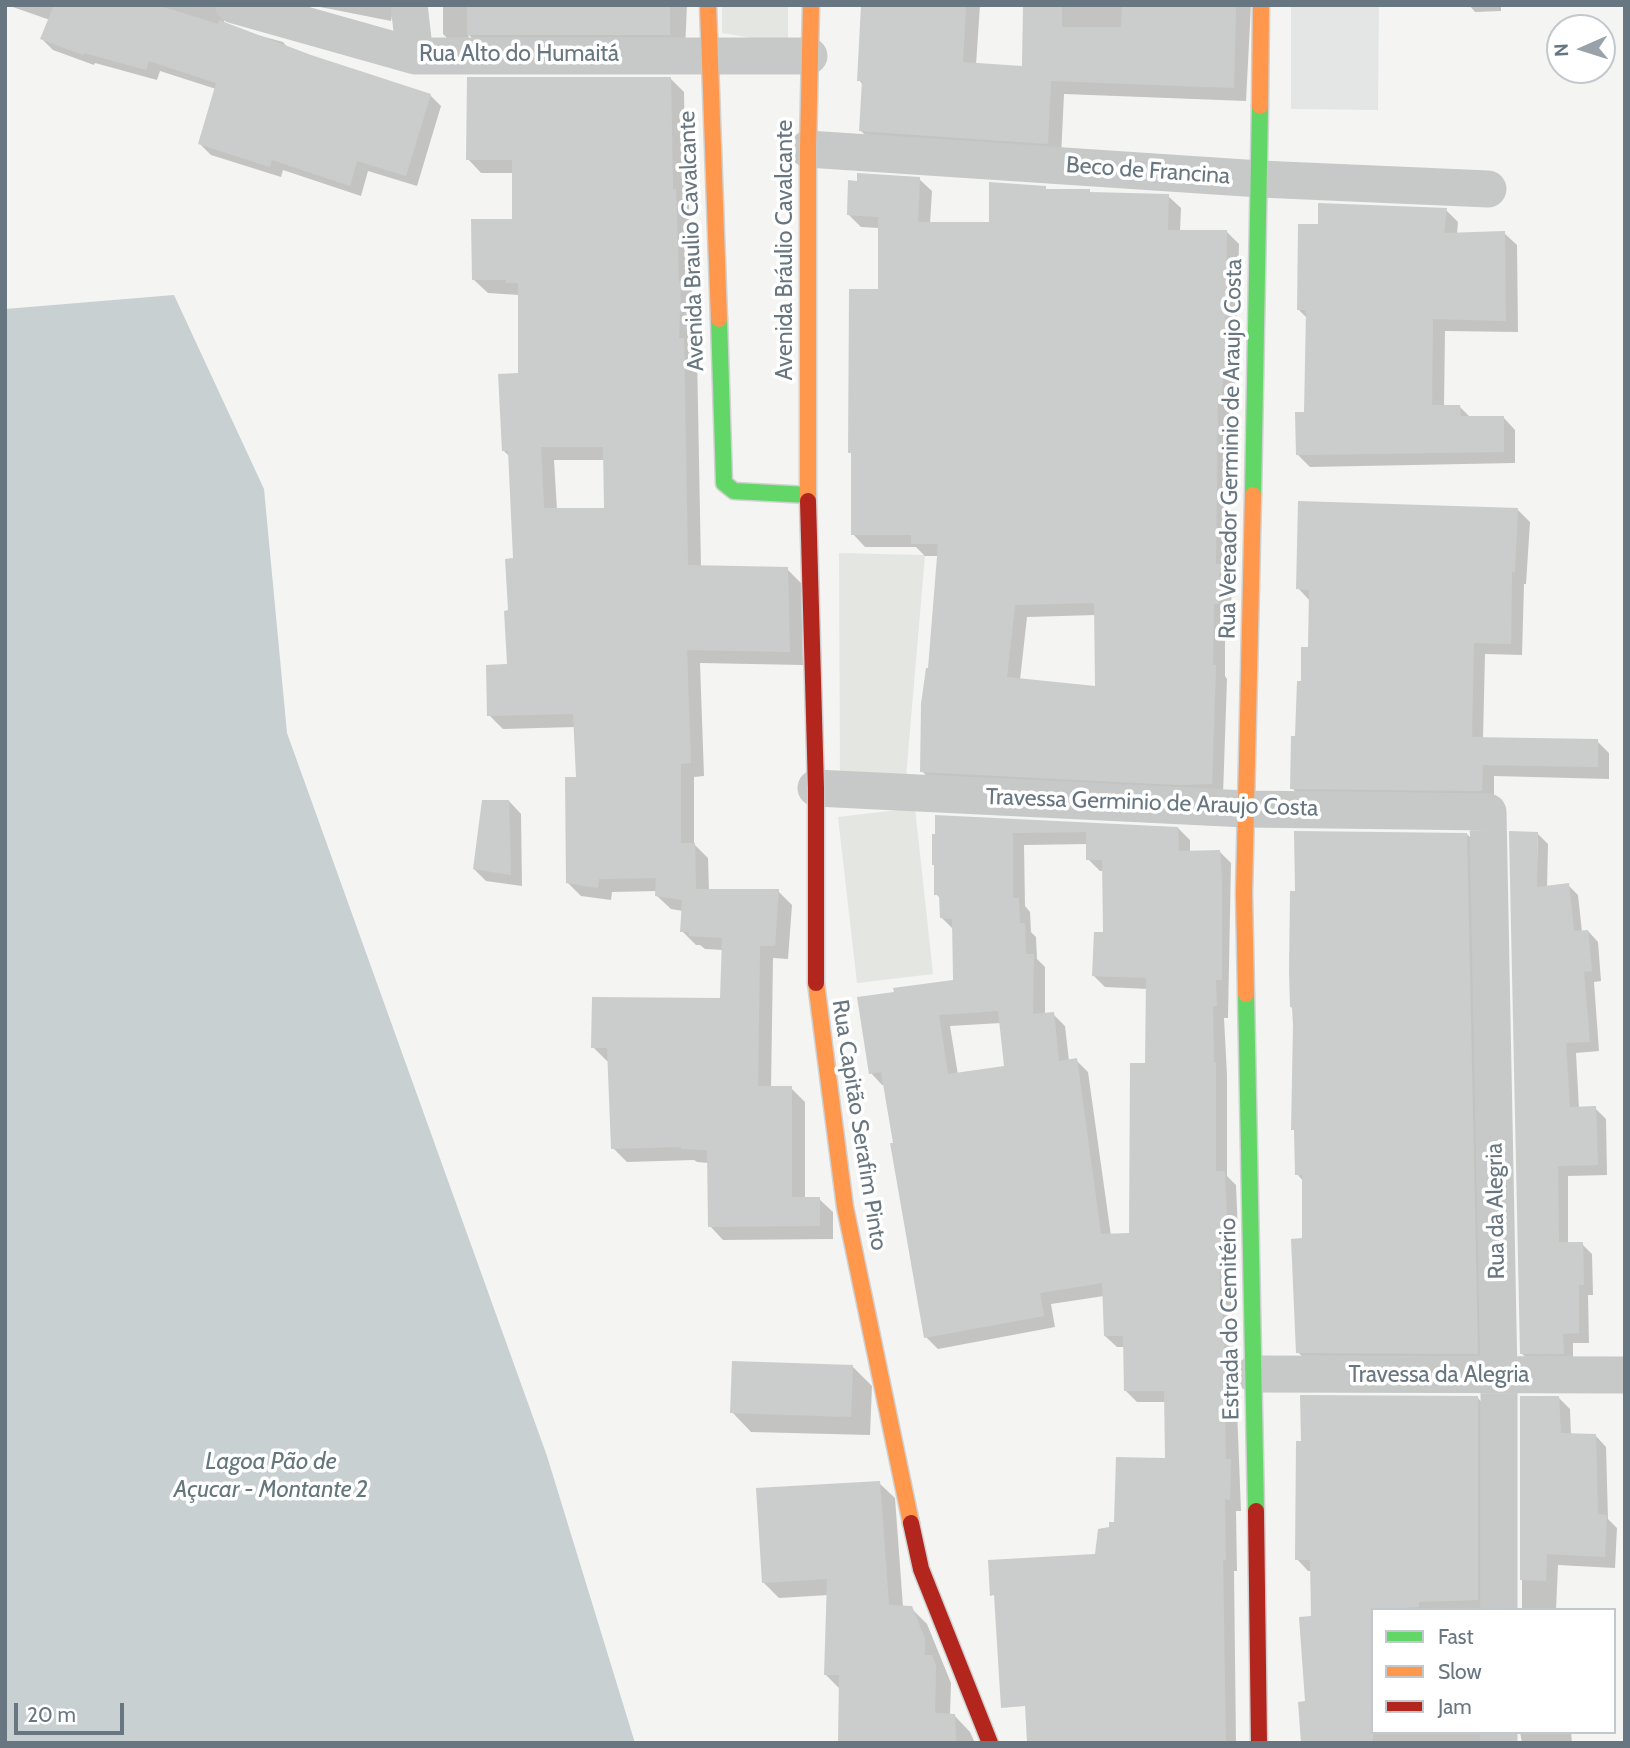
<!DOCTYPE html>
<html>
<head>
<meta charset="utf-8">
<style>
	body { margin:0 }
	#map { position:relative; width:1630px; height:1748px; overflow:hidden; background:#f4f4f3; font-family:Cabin,sans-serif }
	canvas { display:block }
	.frame { position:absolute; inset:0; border:7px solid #677680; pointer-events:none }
	.legend { position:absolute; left:1371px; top:1608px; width:245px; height:126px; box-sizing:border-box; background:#fff; border:2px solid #c2c8cc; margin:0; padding:9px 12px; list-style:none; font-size:21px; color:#677680 }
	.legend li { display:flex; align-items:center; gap:14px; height:35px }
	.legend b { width:35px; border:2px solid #c2c8cc }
	.north { position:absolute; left:1546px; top:14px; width:70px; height:70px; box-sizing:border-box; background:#fff; border:2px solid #c2c8cc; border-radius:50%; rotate:267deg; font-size:19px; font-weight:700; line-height:28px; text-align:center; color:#677680 }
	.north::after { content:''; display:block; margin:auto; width:24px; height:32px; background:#98a2a8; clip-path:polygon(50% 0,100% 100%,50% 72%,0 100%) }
	.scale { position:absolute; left:14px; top:1703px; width:110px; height:32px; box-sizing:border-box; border:4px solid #677680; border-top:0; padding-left:9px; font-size:21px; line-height:24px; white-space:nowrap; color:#677680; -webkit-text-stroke:5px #fff; paint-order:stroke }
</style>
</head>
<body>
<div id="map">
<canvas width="1630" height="1748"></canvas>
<div class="frame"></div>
<ul class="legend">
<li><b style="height:9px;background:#63d668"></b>Fast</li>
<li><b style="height:9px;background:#ff974d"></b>Slow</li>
<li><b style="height:9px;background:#b3261e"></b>Jam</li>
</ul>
<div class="north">N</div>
<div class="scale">20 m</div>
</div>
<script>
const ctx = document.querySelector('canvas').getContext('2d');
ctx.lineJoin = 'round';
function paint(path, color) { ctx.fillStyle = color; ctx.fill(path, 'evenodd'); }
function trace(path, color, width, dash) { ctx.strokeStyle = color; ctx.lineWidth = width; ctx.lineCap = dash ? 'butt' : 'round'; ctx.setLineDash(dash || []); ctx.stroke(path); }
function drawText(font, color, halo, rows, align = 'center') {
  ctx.font = font + ' Cabin,sans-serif'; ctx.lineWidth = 7; ctx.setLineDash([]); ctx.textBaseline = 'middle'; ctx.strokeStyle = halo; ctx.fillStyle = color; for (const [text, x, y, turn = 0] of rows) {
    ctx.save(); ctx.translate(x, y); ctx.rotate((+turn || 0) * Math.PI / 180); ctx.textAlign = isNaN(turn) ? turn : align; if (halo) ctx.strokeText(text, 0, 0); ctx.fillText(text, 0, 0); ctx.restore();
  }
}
const built = new Path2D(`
	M 1291,5 L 1379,5 L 1378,110 L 1291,109 Z`);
const green = new Path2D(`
	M 722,5 L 788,5 L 788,44 L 722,33 Z
	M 839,553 L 925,555 L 906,777 L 840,776 Z
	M 915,808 L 933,974 L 857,983 L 838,817 Z`);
const water = new Path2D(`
	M 174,295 L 264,489 L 287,733 L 547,1456 L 635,1743 L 5,1743 L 5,309 Z`);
const shadow = new Path2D(`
	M 7,5 L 228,5 L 224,10 L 224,22 L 228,27 L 283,42 L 288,48 L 430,95 L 441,106 L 417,186 L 368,171 L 361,196 L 283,170 L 281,177 L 211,155 L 200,144 L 216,89 L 160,71 L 157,80 L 95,63 L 94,65 L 53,50 L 42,39 L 50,20 Z
	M 310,5 L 394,5 L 391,21 Z
	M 443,5 L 687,5 L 685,50 L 484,50 L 469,35 L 465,50 L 459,50 L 443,34 Z
	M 863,5 L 980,5 L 976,65 L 1024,68 L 1025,5 L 1251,5 L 1246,101 L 1064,94 L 1061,157 L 875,144 L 861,131 L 863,85 L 859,80 Z
	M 1469,5 L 1501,5 L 1501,11 L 1475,12 Z
	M 671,79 L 684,92 L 686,201 L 689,205 L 692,296 L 694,298 L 692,349 L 697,353 L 701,567 L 787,569 L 801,583 L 803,665 L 700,663 L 704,776 L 694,777 L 694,844 L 708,858 L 709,891 L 778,891 L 792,905 L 788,959 L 773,958 L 771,1088 L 791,1088 L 805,1102 L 805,1199 L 819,1199 L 833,1212 L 833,1239 L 723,1240 L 710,1226 L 709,1163 L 697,1162 L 694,1160 L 627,1162 L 613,1148 L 610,1061 L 607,1061 L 593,1047 L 722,1000 L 723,950 L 705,949 L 700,945 L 696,945 L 682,931 L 683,911 L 671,909 L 657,896 L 657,891 L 612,892 L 611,900 L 581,896 L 567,882 L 578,779 L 576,727 L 503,729 L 489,715 L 508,666 L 509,612 L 515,560 L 510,457 L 503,450 L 520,375 L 519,295 L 488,293 L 474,280 L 514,221 L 514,173 L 481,173 L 468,159 ZM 554,460 L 605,460 L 605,510 L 557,510 Z
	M 919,179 L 932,191 L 930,224 L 991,223 L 1045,188 L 1049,191 L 1092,194 L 1168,196 L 1181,208 L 1180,231 L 1227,232 L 1239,244 L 1236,357 L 1234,406 L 1230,406 L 1228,574 L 1232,578 L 1231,616 L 1225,616 L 1225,676 L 1227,679 L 1223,795 L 934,784 L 922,771 L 939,556 L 925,556 L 916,547 L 865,547 L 853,534 L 853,456 L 850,452 L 880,291 L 880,228 L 861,227 L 848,214 ZM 1096,615 L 1097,688 L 1020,680 L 1027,617 Z
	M 1446,210 L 1458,222 L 1457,234 L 1504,233 L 1517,245 L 1518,332 L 1445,331 L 1444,407 L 1459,406 L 1471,418 L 1503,417 L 1515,430 L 1515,463 L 1310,467 L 1297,454 L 1306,414 L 1308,319 L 1298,309 L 1319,226 Z
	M 1518,510 L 1530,522 L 1526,584 L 1524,584 L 1522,655 L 1485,654 L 1483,739 L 1597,741 L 1609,753 L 1609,779 L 1494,776 L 1494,802 L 1304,800 L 1292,788 L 1302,683 L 1309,649 L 1310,601 L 1298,588 Z
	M 509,801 L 521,814 L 522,886 L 486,881 L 474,869 Z
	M 937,817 L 1178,828 L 1190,840 L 1190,853 L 1219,851 L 1231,863 L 1228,1018 L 1224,1018 L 1227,1075 L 1227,1176 L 1236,1185 L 1239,1256 L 1231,1256 L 1241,1511 L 1236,1511 L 1237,1571 L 1234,1571 L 1236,1743 L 1029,1743 L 1096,1556 L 1111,1529 L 1167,1459 L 1166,1402 L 1137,1402 L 1125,1390 L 1125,1347 L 1117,1347 L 1105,1336 L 1104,1296 L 1051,1304 L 1055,1327 L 938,1349 L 926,1337 L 885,1085 L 882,1085 L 871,1073 L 955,981 L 954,930 L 942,918 L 941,899 L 936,894 ZM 1088,844 L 1088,859 L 1100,871 L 1104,871 L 1104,934 L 1093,975 L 1105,987 L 1148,989 L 1147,1064 L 1130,1234 L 1111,1236 L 1088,1072 L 1076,1060 L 1069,1061 L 1065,1026 L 1053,1014 L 1045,1015 L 1045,967 L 1037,959 L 1036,937 L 1031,932 L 1030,912 L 1025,906 L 1024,845 ZM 1001,1023 L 1006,1067 L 958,1075 L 950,1026 Z
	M 1467,834 L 1478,846 L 1488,1365 L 1309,1364 L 1298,1352 L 1303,1240 L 1304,1182 L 1297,1174 L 1296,1132 L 1293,1129 L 1293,1009 L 1291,1007 Z
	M 1538,834 L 1548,844 L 1547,888 L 1568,885 L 1578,895 L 1582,932 L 1588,931 L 1598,942 L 1601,981 L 1594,982 L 1599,1051 L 1576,1053 L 1579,1109 L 1595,1108 L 1606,1119 L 1607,1175 L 1568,1176 L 1568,1244 L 1582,1244 L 1592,1254 L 1593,1295 L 1588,1295 L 1589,1343 L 1573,1343 L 1573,1363 L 1532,1363 L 1521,1353 Z
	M 852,1366 L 872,1386 L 870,1435 L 751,1432 L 732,1412 Z
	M 1477,1397 L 1488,1409 L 1488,1610 L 1373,1610 L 1373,1732 L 1492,1732 L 1489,1743 L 1303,1743 L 1312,1618 L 1312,1571 L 1308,1571 L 1297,1559 Z
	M 1522,1397 L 1559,1398 L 1570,1409 L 1571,1435 L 1595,1435 L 1606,1447 L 1608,1519 L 1617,1528 L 1615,1568 L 1558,1565 L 1556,1610 L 1522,1610 Z
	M 879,1483 L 895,1498 L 903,1607 L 911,1608 L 927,1624 L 951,1683 L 950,1715 L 954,1715 L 970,1732 L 975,1743 L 841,1743 L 840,1689 L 825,1674 L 828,1595 L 779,1598 L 763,1582 Z
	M 1520,1732 L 1571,1732 L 1572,1743 L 1522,1743 Z`);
const building = new Path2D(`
	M 54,5 L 157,5 L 218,24 L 219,20 L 311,55 L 431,94 L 406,176 L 357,161 L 350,186 L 272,160 L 270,167 L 198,144 L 216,83 L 149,61 L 146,70 L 84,53 L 83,55 L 40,39 Z
	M 467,5 L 670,5 L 670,35 L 467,35 Z
	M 861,5 L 966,5 L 963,62 L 1022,66 L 1023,5 L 1062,6 L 1062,27 L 1121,27 L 1122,5 L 1236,5 L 1234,88 L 1051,81 L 1048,144 L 859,131 L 862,81 L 857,81 Z
	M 467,77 L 671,77 L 673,189 L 676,189 L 679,283 L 681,283 L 679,338 L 684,338 L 688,565 L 788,567 L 790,652 L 687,650 L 691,763 L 681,764 L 681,843 L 695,843 L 696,889 L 779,889 L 775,946 L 760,946 L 758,1086 L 792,1086 L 792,1197 L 820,1197 L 820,1226 L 708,1227 L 707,1150 L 681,1149 L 681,1147 L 611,1149 L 607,1048 L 591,1048 L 592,997 L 720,998 L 722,938 L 689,936 L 689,932 L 680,932 L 682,900 L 655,896 L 656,878 L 599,879 L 598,888 L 566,883 L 565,777 L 576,777 L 573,714 L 487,716 L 486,665 L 507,664 L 504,611 L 508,610 L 505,559 L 513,558 L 508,451 L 502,451 L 498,374 L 518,373 L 518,283 L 506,283 L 506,280 L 472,280 L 471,219 L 512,219 L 512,160 L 466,160 ZM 541,447 L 603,447 L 604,508 L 544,508 Z
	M 857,173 L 920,177 L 918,222 L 989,222 L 989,182 L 1046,186 L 1046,189 L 1090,189 L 1090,192 L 1169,194 L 1168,230 L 1227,230 L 1225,344 L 1222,395 L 1218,394 L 1216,564 L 1220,564 L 1219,604 L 1214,604 L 1213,665 L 1216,665 L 1212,784 L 1178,785 L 920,772 L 921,704 L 926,668 L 928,668 L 938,544 L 911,544 L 911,535 L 851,535 L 851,453 L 848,453 L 849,289 L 878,289 L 878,217 L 847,215 L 848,180 L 857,181 ZM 1094,603 L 1095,686 L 1007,677 L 1015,605 Z
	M 1318,203 L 1447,208 L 1444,233 L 1505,231 L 1506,321 L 1433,319 L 1432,405 L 1460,405 L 1461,416 L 1504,416 L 1504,452 L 1296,455 L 1295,412 L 1304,412 L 1306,310 L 1297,310 L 1298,224 L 1318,224 Z
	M 1298,501 L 1518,508 L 1515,572 L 1512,572 L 1511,644 L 1474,643 L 1472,737 L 1598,739 L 1598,767 L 1483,765 L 1482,791 L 1290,789 L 1291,736 L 1295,736 L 1297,681 L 1301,681 L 1301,647 L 1308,647 L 1309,590 L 1296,589 Z
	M 482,800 L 509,800 L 511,875 L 473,869 Z
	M 935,815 L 1178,827 L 1179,851 L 1220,850 L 1222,881 L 1222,980 L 1216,980 L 1217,1006 L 1213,1006 L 1214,1062 L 1216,1062 L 1216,1171 L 1225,1171 L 1228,1244 L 1219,1245 L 1220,1306 L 1222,1306 L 1224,1337 L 1226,1459 L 1231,1459 L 1230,1500 L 1225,1499 L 1226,1560 L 1223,1560 L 1226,1743 L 1027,1743 L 1025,1706 L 1001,1708 L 994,1595 L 990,1596 L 988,1560 L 1095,1554 L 1098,1529 L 1109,1527 L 1109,1522 L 1114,1522 L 1116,1457 L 1165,1458 L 1164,1391 L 1124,1391 L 1123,1336 L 1104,1336 L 1102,1283 L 1040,1293 L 1044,1316 L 924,1338 L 890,1143 L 893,1143 L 881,1072 L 869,1074 L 857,997 L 894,992 L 893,988 L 953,980 L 952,919 L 940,918 L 939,895 L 934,895 L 934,865 L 932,865 L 932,834 L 935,834 ZM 1086,832 L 1086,860 L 1102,860 L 1103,932 L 1094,932 L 1092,976 L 1146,978 L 1145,1063 L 1130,1063 L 1129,1233 L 1101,1234 L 1077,1058 L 1059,1061 L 1054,1012 L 1033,1014 L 1034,954 L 1026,954 L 1025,923 L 1020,923 L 1019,898 L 1013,898 L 1013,833 ZM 998,1011 L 1004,1066 L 948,1074 L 939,1015 Z
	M 1294,831 L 1467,833 L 1478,1354 L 1296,1353 L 1291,1239 L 1302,1238 L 1302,1175 L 1295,1175 L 1294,1130 L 1291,1130 L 1293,1025 L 1292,1007 L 1290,1007 L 1289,971 L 1290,891 L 1295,891 Z
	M 1509,831 L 1538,832 L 1537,887 L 1569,883 L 1574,931 L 1588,930 L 1592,971 L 1584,972 L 1590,1042 L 1566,1043 L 1570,1107 L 1596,1106 L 1598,1165 L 1558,1166 L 1559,1242 L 1583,1242 L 1584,1285 L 1579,1285 L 1579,1333 L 1563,1334 L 1564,1354 L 1520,1354 Z
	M 732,1361 L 853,1365 L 851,1417 L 730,1413 Z
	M 1300,1395 L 1478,1396 L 1478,1600 L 1419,1602 L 1419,1607 L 1373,1610 L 1373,1743 L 1301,1743 L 1298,1702 L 1305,1701 L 1299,1617 L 1311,1616 L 1310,1560 L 1295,1560 L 1296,1441 L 1301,1441 Z
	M 1520,1396 L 1559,1396 L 1561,1433 L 1596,1434 L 1598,1514 L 1607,1515 L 1605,1557 L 1547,1554 L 1546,1581 L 1520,1580 Z
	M 880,1481 L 889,1605 L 912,1606 L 925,1639 L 925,1655 L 932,1655 L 936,1666 L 935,1713 L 955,1714 L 956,1743 L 838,1742 L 839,1675 L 824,1675 L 827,1579 L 762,1583 L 756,1488 Z`);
const street = new Path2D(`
	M 234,5 L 415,56 L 809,56
	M 409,5 L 415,56
	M 808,149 L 1260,179 L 1488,189
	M 816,788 L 1246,809 L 1488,812 L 1499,1376 L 1499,1610
	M 1254,1374 L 1625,1375
	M 1499,1743 L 1499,1732`);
const fast = new Path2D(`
	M 719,319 L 724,483 L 734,491 L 808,495
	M 1253,495 L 1260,106
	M 1246,994 L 1256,1511`);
const slow = new Path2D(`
	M 708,5 L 719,319
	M 1260,106 L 1261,5
	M 808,501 L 808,149 L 811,5
	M 816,983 L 845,1207 L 911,1523
	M 1246,994 L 1244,893 L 1253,495`);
const jam = new Path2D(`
	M 808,501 L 816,788 L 816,983
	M 1256,1511 L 1259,1743
	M 911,1523 L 921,1569 L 990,1743`);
const streetNames = [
	["Rua Alto do Humaitá",519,54],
	["Beco de Francina",1148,171,4],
	["Avenida Braulio Cavalcante",692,241,-92],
	["Avenida Bráulio Cavalcante",785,250,-90],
	["Rua Vereador Germinio de Araujo Costa",1231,449,-89],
	["Travessa Germinio de Araujo Costa",1152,803,2],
	["Rua Capitão Serafim Pinto",859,1125,81],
	["Rua da Alegria",1496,1211,-91],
	["Estrada do Cemitério",1230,1319,-91],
	["Travessa da Alegria",1439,1375]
];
const waterNames = [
	["Lagoa Pão de",271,1462],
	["Açucar - Montante 2",271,1490]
];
paint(built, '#e4e6e6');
paint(green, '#e3e6e1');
paint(water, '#c9d0d2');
paint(shadow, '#0003');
paint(building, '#cbcccc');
trace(fast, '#d0d1d1', 19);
trace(slow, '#d0d1d1', 19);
trace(jam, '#d0d1d1', 19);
trace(street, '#c7c9c9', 37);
trace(fast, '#63d668', 16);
trace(slow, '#ff974d', 16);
trace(jam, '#b3261e', 16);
drawText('23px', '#677680', '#fff', streetNames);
drawText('italic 24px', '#63777d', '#fff', waterNames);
</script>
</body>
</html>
